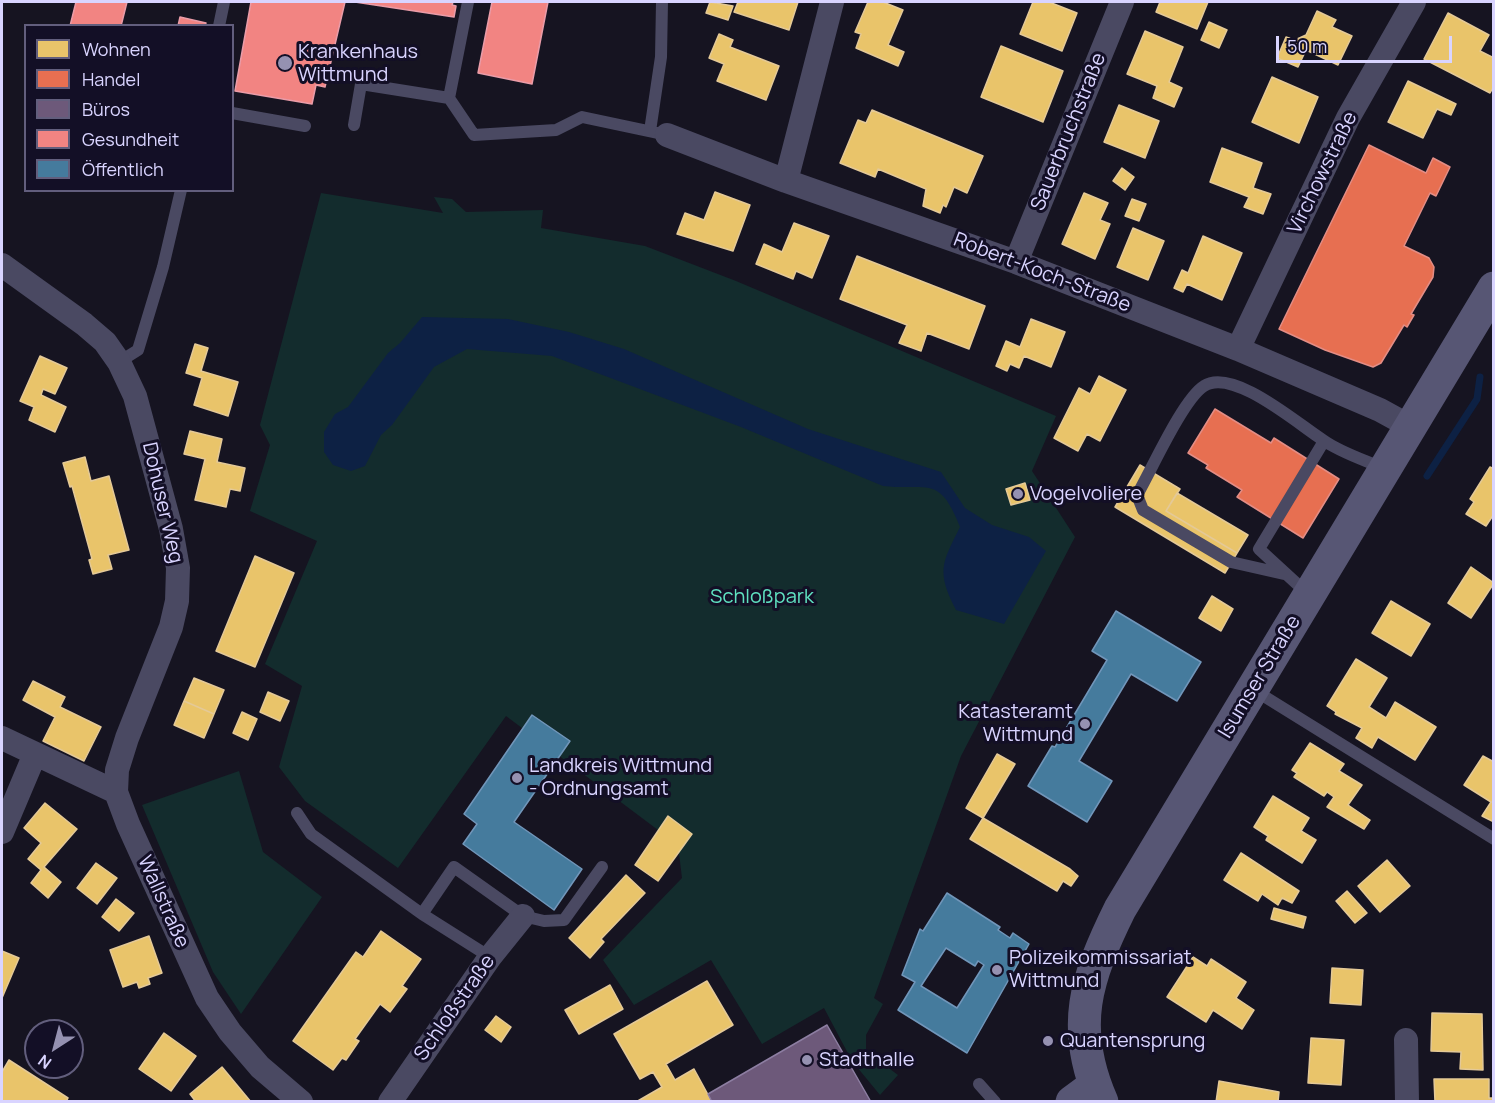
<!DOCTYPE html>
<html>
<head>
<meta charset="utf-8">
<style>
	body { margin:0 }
	#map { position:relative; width:1495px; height:1103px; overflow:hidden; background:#161421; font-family:Manrope,sans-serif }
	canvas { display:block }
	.frame { position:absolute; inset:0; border:3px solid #d9d4ff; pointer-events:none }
	.legend { position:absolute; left:24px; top:24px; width:210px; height:168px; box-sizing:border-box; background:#130f26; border:2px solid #625e7d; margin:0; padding:8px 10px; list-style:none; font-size:18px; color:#d9d4ff }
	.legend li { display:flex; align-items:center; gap:12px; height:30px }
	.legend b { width:30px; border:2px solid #625e7d }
	.north { position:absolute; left:24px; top:1019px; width:60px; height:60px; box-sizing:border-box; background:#130f26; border:2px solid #625e7d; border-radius:50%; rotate:216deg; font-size:16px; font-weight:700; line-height:24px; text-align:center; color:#d9d4ff }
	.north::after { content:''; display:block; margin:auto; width:21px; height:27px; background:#9591b1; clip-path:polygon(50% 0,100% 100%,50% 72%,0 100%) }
	.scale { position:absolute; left:1276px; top:36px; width:176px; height:27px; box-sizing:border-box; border:3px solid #d9d4ff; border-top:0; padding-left:8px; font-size:18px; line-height:21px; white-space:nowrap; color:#d9d4ff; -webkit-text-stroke:4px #130f26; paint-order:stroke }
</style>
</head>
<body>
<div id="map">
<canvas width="1495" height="1103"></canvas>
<div class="frame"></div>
<ul class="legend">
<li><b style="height:16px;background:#e9c46a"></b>Wohnen</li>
<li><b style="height:16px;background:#e76f51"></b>Handel</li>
<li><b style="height:16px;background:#6d597a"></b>Büros</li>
<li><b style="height:16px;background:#f28482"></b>Gesundheit</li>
<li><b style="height:16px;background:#457b9d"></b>Öffentlich</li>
</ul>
<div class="north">N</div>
<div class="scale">50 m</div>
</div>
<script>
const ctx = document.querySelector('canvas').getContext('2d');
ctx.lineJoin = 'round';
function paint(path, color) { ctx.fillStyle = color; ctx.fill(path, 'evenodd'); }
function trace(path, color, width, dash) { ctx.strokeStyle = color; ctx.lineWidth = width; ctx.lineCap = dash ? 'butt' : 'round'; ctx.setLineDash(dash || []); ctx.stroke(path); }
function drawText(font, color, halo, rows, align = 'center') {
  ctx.font = font + ' Manrope,sans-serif'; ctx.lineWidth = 6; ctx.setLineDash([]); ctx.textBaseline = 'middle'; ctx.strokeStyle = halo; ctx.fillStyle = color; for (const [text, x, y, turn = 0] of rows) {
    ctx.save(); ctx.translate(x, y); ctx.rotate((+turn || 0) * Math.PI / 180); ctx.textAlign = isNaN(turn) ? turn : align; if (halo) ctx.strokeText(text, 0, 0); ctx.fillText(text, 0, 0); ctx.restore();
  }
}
const green = new Path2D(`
	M 321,193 L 443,213 L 434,197 L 452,199 L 466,212 L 543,210 L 541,228 L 645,246 L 736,281 L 1056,416 L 1032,471 L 1075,537 L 961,756 L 874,998 L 883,1004 L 866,1035 L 866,1051 L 898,1075 L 880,1095 L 852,1061 L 824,1008 L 762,1044 L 711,960 L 634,1005 L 603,960 L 682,878 L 678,845 L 506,716 L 398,868 L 305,801 L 279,767 L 302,686 L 265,664 L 317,541 L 250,511 L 270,445 L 260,425 Z
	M 239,771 L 263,852 L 322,897 L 241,1014 L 213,972 L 142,805 Z`);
const water = new Path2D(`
	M 422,317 L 508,319 L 569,332 L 624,349 L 808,429 L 941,472 L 965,508 L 992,525 L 1029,537 L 1046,551 L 1004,624 L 956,610 C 936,571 942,563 960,527 C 939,474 929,491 883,486 L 741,427 L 552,356 L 467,349 L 434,367 L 392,425 L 381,435 L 365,466 L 351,471 L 333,465 L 324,452 L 324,432 L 335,414 L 348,407 L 388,353 L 400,343 Z`);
const homes = new Path2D(`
	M 710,2 L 733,6 L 728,20 L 706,13 Z
	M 738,2 L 798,2 L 789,30 L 734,12 Z
	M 868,2 L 883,2 L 903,10 L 888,45 L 904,52 L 898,66 L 856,48 L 861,34 L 855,32 Z
	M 1033,2 L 1049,2 L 1077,13 L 1062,51 L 1020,34 Z
	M 1160,2 L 1208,2 L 1197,29 L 1156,12 Z
	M 1317,11 L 1336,20 L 1332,27 L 1352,36 L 1338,65 L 1306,50 L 1298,67 L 1277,58 L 1286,37 L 1295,40 L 1306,35 Z
	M 1448,13 L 1489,35 L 1480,51 L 1494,58 L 1494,86 L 1490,93 L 1424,59 Z
	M 1209,22 L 1227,30 L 1219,48 L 1201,40 Z
	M 1145,31 L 1183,47 L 1169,82 L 1182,88 L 1174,107 L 1153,98 L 1157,86 L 1127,74 Z
	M 719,34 L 733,40 L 730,47 L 779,66 L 766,100 L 717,81 L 724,64 L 709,58 Z
	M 1001,46 L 1063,71 L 1043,122 L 981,97 Z
	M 1272,77 L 1318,97 L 1299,143 L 1252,122 Z
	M 1408,81 L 1456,104 L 1451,115 L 1437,109 L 1423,138 L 1388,122 Z
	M 1119,105 L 1159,121 L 1145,158 L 1104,142 Z
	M 872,110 L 983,156 L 967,193 L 954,187 L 946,207 L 943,205 L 940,213 L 923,206 L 926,189 L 878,169 L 875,177 L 840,163 L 858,120 L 866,123 Z
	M 1222,148 L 1262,163 L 1253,188 L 1271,194 L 1263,214 L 1244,207 L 1249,197 L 1210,182 Z
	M 1122,168 L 1134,177 L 1125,190 L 1113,181 Z
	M 715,192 L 750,205 L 733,251 L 677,234 L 685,213 L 704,220 Z
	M 1084,193 L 1108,203 L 1100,220 L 1110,224 L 1095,259 L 1062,244 Z
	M 1132,199 L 1146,204 L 1139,221 L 1125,216 Z
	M 794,223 L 829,236 L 812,278 L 796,271 L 793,279 L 756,264 L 764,244 L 782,252 Z
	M 1133,228 L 1164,241 L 1148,280 L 1117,267 Z
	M 1203,236 L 1242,253 L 1222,300 L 1187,284 L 1183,292 L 1174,288 L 1182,270 L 1188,273 Z
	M 857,256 L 985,306 L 969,349 L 927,333 L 921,351 L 899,343 L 907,325 L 840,299 Z
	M 1031,319 L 1065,332 L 1051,367 L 1024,356 L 1019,368 L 1010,364 L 1007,371 L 996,366 L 1006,341 L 1020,347 Z
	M 195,344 L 208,348 L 201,371 L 238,382 L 228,416 L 194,405 L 202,378 L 186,373 Z
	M 40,356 L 67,368 L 55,394 L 43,389 L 41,395 L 66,407 L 55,432 L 29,420 L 34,407 L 20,401 Z
	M 1099,376 L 1126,390 L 1100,441 L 1087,434 L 1078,451 L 1054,438 L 1079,388 L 1090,394 Z
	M 190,431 L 222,439 L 217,462 L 245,468 L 240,491 L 230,489 L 226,507 L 195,500 L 205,459 L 184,454 Z
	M 85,457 L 91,481 L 109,476 L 129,550 L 108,555 L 112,569 L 93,574 L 89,560 L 92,559 L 72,486 L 70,487 L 63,463 Z
	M 1140,465 L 1180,489 L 1166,511 L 1237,553 L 1225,573 L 1115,507 Z
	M 1490,467 L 1494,469 L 1494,514 L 1486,526 L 1466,514 L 1474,502 L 1470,499 Z
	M 1025,483 L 1030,500 L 1011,505 L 1006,489 Z
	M 1177,493 L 1248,535 L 1237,553 L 1166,511 Z
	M 255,556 L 294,573 L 255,667 L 216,651 Z
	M 1471,567 L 1494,583 L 1471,618 L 1448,603 Z
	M 1212,596 L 1233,609 L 1221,631 L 1199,618 Z
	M 1391,601 L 1430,624 L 1411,656 L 1372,633 Z
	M 1356,659 L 1387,678 L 1369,707 L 1386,718 L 1395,702 L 1436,727 L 1415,760 L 1378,737 L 1372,748 L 1356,738 L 1362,728 L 1335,714 L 1336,712 L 1327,706 Z
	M 194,678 L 224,690 L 214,714 L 184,701 Z
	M 33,681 L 65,697 L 60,707 L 101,727 L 84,761 L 43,741 L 55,717 L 23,700 Z
	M 268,692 L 289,701 L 280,721 L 260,712 Z
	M 184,701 L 214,714 L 204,738 L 174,725 Z
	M 242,712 L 257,719 L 248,740 L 233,733 Z
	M 1310,743 L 1344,764 L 1339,771 L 1362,785 L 1348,805 L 1370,820 L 1364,829 L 1327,807 L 1334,797 L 1327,792 L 1324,796 L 1294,777 L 1297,773 L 1292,770 Z
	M 997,754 L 1015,764 L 983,818 L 966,808 Z
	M 1483,756 L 1494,762 L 1494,822 L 1482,816 L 1491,802 L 1464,785 Z
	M 1273,796 L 1309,818 L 1301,831 L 1316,840 L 1302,863 L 1266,840 L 1268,836 L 1254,827 Z
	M 45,803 L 77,829 L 44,867 L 61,882 L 48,898 L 31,883 L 41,870 L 28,859 L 41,843 L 24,828 Z
	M 668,816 L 692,834 L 658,881 L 635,865 Z
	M 983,818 L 1070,869 L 1078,876 L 1071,886 L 1063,881 L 1057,891 L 970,839 Z
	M 1241,853 L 1299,891 L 1292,903 L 1282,898 L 1278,905 L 1262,894 L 1258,901 L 1224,880 Z
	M 1387,860 L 1410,886 L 1380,912 L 1358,886 Z
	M 96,863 L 117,878 L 97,904 L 77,888 Z
	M 626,875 L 645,893 L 601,939 L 604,942 L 590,958 L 569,938 Z
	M 1347,891 L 1367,913 L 1355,923 L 1336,901 Z
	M 116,899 L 134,913 L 119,931 L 102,917 Z
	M 1274,908 L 1306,917 L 1303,928 L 1271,919 Z
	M 381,931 L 421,959 L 402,986 L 407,989 L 390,1012 L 380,1004 L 355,1039 L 359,1041 L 346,1060 L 342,1058 L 333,1070 L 293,1041 L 356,952 L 363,957 Z
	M 149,936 L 162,973 L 148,978 L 150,984 L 139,988 L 137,982 L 123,987 L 110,950 Z
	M 2,951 L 19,958 L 2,998 Z
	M 1193,957 L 1207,966 L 1211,959 L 1246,982 L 1236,998 L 1254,1010 L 1242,1029 L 1213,1010 L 1206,1022 L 1167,997 Z
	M 1332,968 L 1363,970 L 1361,1005 L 1330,1003 Z
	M 707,981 L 733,1025 L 666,1064 L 675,1080 L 694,1069 L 712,1102 L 636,1102 L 662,1087 L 653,1072 L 640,1079 L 614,1034 Z
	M 610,985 L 623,1009 L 579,1034 L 565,1010 Z
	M 1432,1013 L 1482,1014 L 1483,1070 L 1460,1069 L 1461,1052 L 1431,1051 Z
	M 496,1016 L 511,1027 L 501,1042 L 485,1030 Z
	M 164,1033 L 196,1056 L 171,1091 L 139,1069 Z
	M 1311,1038 L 1344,1040 L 1341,1085 L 1308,1083 Z
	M 9,1060 L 68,1098 L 66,1102 L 2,1102 L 2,1072 Z
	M 222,1067 L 251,1102 L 196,1102 L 190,1094 Z
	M 1434,1079 L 1489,1079 L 1489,1098 L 1494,1098 L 1494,1102 L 1435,1102 Z
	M 1219,1081 L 1279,1092 L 1278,1102 L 1216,1102 Z`);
const shops = new Path2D(`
	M 1369,145 L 1426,173 L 1433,158 L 1450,167 L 1436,196 L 1430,193 L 1404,246 L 1429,258 L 1434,267 L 1433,277 L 1411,314 L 1414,315 L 1407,327 L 1404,325 L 1381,363 L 1373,367 L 1325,350 L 1279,329 Z
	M 1215,409 L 1271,443 L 1274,438 L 1339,479 L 1303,538 L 1237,497 L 1242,490 L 1206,468 L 1208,465 L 1188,453 Z`);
const offices = new Path2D(`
	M 827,1025 L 871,1102 L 712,1102 L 708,1094 Z`);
const health = new Path2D(`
	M 76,2 L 127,2 L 121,26 L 70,26 Z
	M 251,2 L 345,2 L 325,87 L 316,85 L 312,104 L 235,91 Z
	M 355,2 L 453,2 L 452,5 L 456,6 L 454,17 Z
	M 492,2 L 548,2 L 532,84 L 478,73 Z
	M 180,17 L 206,23 L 205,26 L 178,26 Z`);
const public = new Path2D(`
	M 1116,611 L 1201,662 L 1177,701 L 1131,674 L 1079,761 L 1112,781 L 1087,822 L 1028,786 L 1052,746 L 1055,747 L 1107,660 L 1092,651 Z
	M 532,715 L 570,741 L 514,822 L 582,869 L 554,910 L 463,844 L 477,824 L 464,814 Z
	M 947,893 L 1000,927 L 998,930 L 1010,938 L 1013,933 L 1029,944 L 967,1053 L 898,1010 L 915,982 L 902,975 L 920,929 L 923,931 ZM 946,948 L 975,966 L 978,961 L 984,965 L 957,1008 L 921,986 Z`);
const stream = new Path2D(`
	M 1427,476 L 1477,399 L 1480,377`);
const lane = new Path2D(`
	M 468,2 L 449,98 L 474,135 L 556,130 L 582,117 L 667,135
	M 219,26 L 224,2
	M 232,113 L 305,126
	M 354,125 L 361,84 L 449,98
	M 650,131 L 661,57 L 662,2
	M 119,362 L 138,350 L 163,267 L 181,190
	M 1284,574 L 1231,562 L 1143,510 L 1137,495 C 1151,471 1183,399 1204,386 C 1233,367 1299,425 1323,440 C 1341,453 1365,460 1385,469
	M 1308,594 L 1259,549 L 1324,441
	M 1254,690 L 1494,839
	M 297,813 L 311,834 L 422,914
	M 490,957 L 422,914 L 454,867 L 523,916 L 544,921 L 564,920 L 602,867
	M 979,1084 L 995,1102`);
const street = new Path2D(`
	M 667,135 L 786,181 L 1016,262 L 1238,349 L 1380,410 L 1411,427
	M 786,181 L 832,2
	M 1016,262 L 1122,2
	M 2,265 L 84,324 L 105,342 L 119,362 L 135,396 L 171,529 L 178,568 L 177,601 L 171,627 L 127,738 L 117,770 L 116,792 L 128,824 L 207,998 L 230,1032 L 260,1067 L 301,1102
	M 1238,349 L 1348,118 L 1414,2
	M 2,738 L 116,792
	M 2,832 L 35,754
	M 1406,1040 L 1407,1102
	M 390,1102 L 490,957 L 523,916`);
const secondary = new Path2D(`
	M 1072,1102 L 1095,1085
	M 1102,1102 C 1069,1027 1086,978 1120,909 L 1494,288`);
const markers = [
	[285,63,8,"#9591b1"],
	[1018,494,6,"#9591b1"],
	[1085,724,6,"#9591b1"],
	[517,778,6,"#9591b1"],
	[997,970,6,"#9591b1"],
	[1048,1041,6,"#9591b1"],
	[807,1060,6,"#9591b1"]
];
const poiNames = [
	["Krankenhaus",298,52],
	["Wittmund",298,75],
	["Vogelvoliere",1030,494],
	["Katasteramt",1073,712,"right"],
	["Wittmund",1073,735,"right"],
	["Landkreis Wittmund",529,766],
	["- Ordnungsamt",529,789],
	["Polizeikommissariat",1009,958],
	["Wittmund",1009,981],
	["Quantensprung",1060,1041],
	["Stadthalle",819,1060]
];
const streetNames = [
	["Sauerbruchstraße",1069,132,-68],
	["Virchowstraße",1323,173,-64],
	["Robert-Koch-Straße",1042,273,21],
	["Dohuser Weg",162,503,77],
	["Isumser Straße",1260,677,-59],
	["Wallstraße",163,902,66],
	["Schloßstraße",455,1008,-55]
];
const parkNames = [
	["Schloßpark",762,597]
];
paint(green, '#132c2d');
paint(water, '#0d2144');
paint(homes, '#e9c46a');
trace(homes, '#e4c997', 1.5);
paint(shops, '#e76f51');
trace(shops, '#e38d85', 1.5);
paint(offices, '#6d597a');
trace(offices, '#8d7ea2', 1.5);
paint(health, '#f28482');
trace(health, '#ea9ca8', 1.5);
paint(public, '#457b9d');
trace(public, '#7196ba', 1.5);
trace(stream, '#0d2144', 7);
trace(lane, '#4a4962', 12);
trace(street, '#4a4962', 24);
trace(secondary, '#575674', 33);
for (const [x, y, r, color] of markers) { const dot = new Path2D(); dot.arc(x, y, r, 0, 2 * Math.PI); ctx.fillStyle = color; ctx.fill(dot); trace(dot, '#130f26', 2); }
drawText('20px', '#d9d4ff', '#130f26', poiNames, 'left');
drawText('20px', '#d9d4ff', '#130f26', streetNames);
drawText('20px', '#5fe0c0', '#130f26', parkNames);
</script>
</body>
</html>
